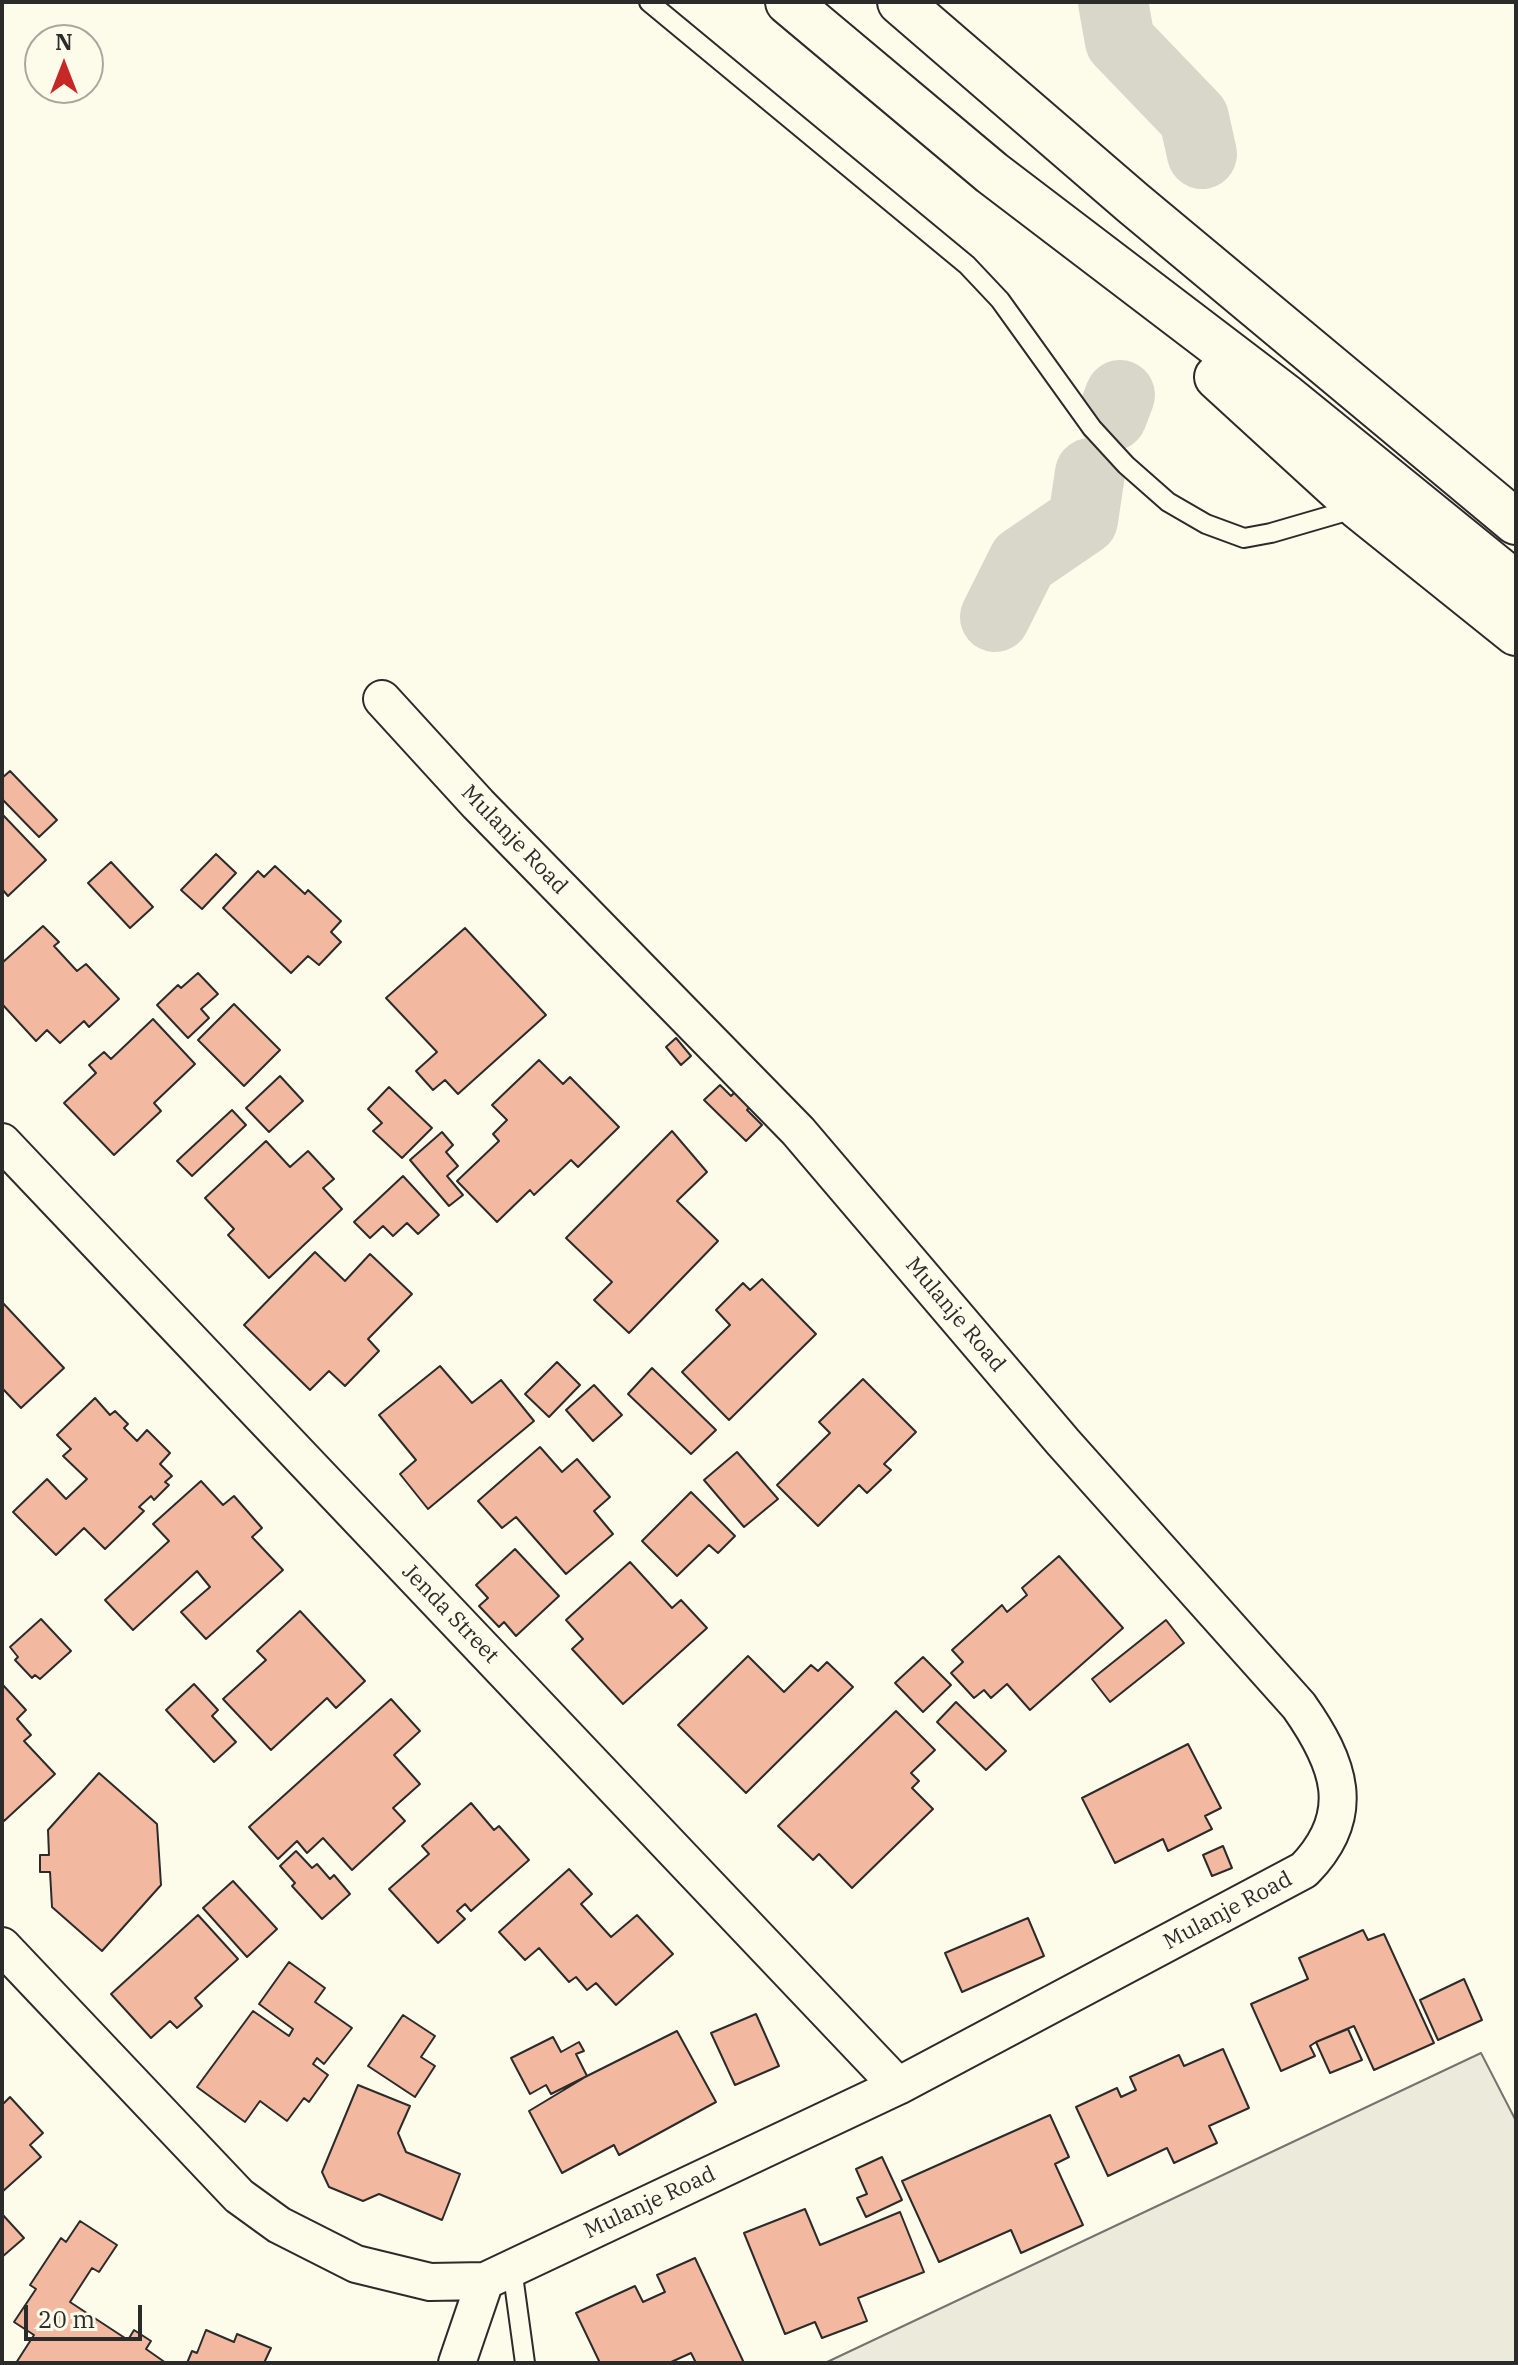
<!DOCTYPE html>
<html>
<head>
<meta charset="utf-8">
<style>
	body { margin:0 }
	#map { position:relative; width:1518px; height:2365px; overflow:hidden; background:#fdfbea; font-family:"IBM Plex Serif",serif }
	canvas { display:block }
	.frame { position:absolute; inset:0; border:4px solid #2b2b2b; pointer-events:none }
	.north { position:absolute; left:24px; top:24px; width:80px; height:80px; box-sizing:border-box; background:#fdfbea; border:2px solid #a9a89e; border-radius:50%; rotate:0deg; font-size:22px; font-weight:700; line-height:32px; text-align:center; color:#2b2b2b }
	.north::after { content:''; display:block; margin:auto; width:28px; height:36px; background:#c62828; clip-path:polygon(50% 0,100% 100%,50% 72%,0 100%) }
	.scale { position:absolute; left:24px; top:2305px; width:118px; height:36px; box-sizing:border-box; border:4px solid #2b2b2b; border-top:0; padding-left:10px; font-size:24px; line-height:28px; white-space:nowrap; color:#2b2b2b; -webkit-text-stroke:6px #fdfbea; paint-order:stroke }
</style>
</head>
<body>
<div id="map">
<canvas width="1518" height="2365"></canvas>
<div class="frame"></div>
<div class="north">N</div>
<div class="scale">20 m</div>
</div>
<script>
const ctx = document.querySelector('canvas').getContext('2d');
ctx.lineJoin = 'round';
function paint(path, color) { ctx.fillStyle = color; ctx.fill(path, 'evenodd'); }
function trace(path, color, width, dash) { ctx.strokeStyle = color; ctx.lineWidth = width; ctx.lineCap = dash ? 'butt' : 'round'; ctx.setLineDash(dash || []); ctx.stroke(path); }
function drawText(font, color, halo, rows, align = 'center') {
  ctx.font = font + ' "IBM Plex Serif",serif'; ctx.lineWidth = 6; ctx.setLineDash([]); ctx.textBaseline = 'middle'; ctx.strokeStyle = halo; ctx.fillStyle = color; for (const [text, x, y, turn = 0] of rows) {
    ctx.save(); ctx.translate(x, y); ctx.rotate((+turn || 0) * Math.PI / 180); ctx.textAlign = isNaN(turn) ? turn : align; if (halo) ctx.strokeText(text, 0, 0); ctx.fillText(text, 0, 0); ctx.restore();
  }
}
const green = new Path2D(`
	M 1481,2053 L 1516,2121 L 1516,2363 L 825,2363 Z`);
const river = new Path2D(`
	M 1113,2 L 1120,41 L 1194,118 L 1202,154
	M 1112,416 L 1120,395
	M 995,617 L 1023,561 L 1083,520 L 1090,473`);
const building = new Path2D(`
	M 10,771 L 57,820 L 39,837 L 2,799 L 2,778 Z
	M 2,814 L 46,860 L 8,896 L 2,889 Z
	M 216,854 L 236,873 L 202,909 L 181,890 Z
	M 111,862 L 153,907 L 130,928 L 88,883 Z
	M 275,866 L 305,894 L 308,890 L 341,921 L 331,932 L 341,942 L 319,965 L 308,956 L 291,973 L 223,908 L 258,871 L 264,877 Z
	M 43,926 L 59,942 L 54,946 L 77,971 L 86,964 L 119,999 L 89,1027 L 84,1021 L 60,1043 L 47,1030 L 36,1041 L 2,1004 L 2,963 Z
	M 465,928 L 546,1015 L 458,1094 L 445,1080 L 433,1090 L 416,1071 L 437,1052 L 386,998 Z
	M 198,973 L 218,994 L 201,1009 L 209,1018 L 188,1038 L 157,1005 L 178,985 L 181,988 Z
	M 234,1004 L 280,1050 L 244,1086 L 198,1040 Z
	M 153,1019 L 195,1064 L 154,1103 L 161,1111 L 114,1155 L 64,1103 L 96,1073 L 89,1065 L 104,1052 L 111,1059 Z
	M 676,1038 L 691,1056 L 681,1065 L 666,1047 Z
	M 539,1060 L 563,1084 L 570,1077 L 619,1127 L 578,1167 L 571,1160 L 534,1195 L 530,1190 L 497,1222 L 457,1181 L 499,1141 L 493,1134 L 507,1120 L 492,1105 Z
	M 280,1076 L 303,1101 L 269,1132 L 246,1108 Z
	M 720,1085 L 731,1096 L 742,1085 L 757,1099 L 747,1110 L 762,1125 L 746,1141 L 704,1100 Z
	M 389,1087 L 432,1128 L 402,1158 L 373,1131 L 382,1123 L 368,1109 Z
	M 232,1110 L 246,1125 L 192,1176 L 177,1161 Z
	M 672,1131 L 707,1172 L 677,1201 L 718,1241 L 629,1333 L 594,1300 L 612,1282 L 566,1238 Z
	M 442,1132 L 453,1145 L 446,1152 L 458,1166 L 447,1176 L 463,1195 L 449,1206 L 410,1160 Z
	M 266,1141 L 290,1167 L 308,1151 L 334,1179 L 323,1188 L 342,1209 L 269,1278 L 228,1235 L 234,1229 L 205,1198 Z
	M 403,1176 L 439,1215 L 418,1234 L 407,1223 L 393,1236 L 383,1226 L 370,1238 L 354,1222 Z
	M 315,1252 L 345,1281 L 370,1254 L 412,1294 L 368,1339 L 379,1351 L 345,1386 L 329,1371 L 310,1390 L 244,1325 Z
	M 762,1279 L 816,1334 L 729,1420 L 682,1372 L 730,1325 L 716,1310 L 743,1283 L 750,1290 Z
	M 2,1302 L 64,1368 L 21,1408 L 2,1388 Z
	M 557,1362 L 580,1385 L 549,1417 L 525,1394 Z
	M 440,1366 L 472,1403 L 501,1380 L 534,1421 L 428,1509 L 400,1474 L 416,1460 L 379,1415 Z
	M 652,1368 L 716,1430 L 691,1454 L 628,1394 Z
	M 863,1379 L 916,1432 L 884,1464 L 891,1470 L 867,1493 L 859,1485 L 818,1526 L 777,1485 L 830,1433 L 819,1422 Z
	M 594,1385 L 622,1415 L 593,1441 L 566,1410 Z
	M 95,1398 L 110,1415 L 115,1411 L 128,1424 L 124,1428 L 137,1441 L 147,1430 L 170,1453 L 160,1464 L 172,1476 L 165,1482 L 169,1485 L 154,1500 L 151,1496 L 139,1507 L 144,1511 L 105,1549 L 84,1528 L 56,1555 L 13,1512 L 47,1479 L 66,1499 L 87,1479 L 63,1456 L 71,1449 L 57,1435 Z
	M 540,1447 L 562,1472 L 577,1459 L 610,1497 L 594,1511 L 613,1534 L 566,1574 L 516,1517 L 502,1528 L 478,1501 Z
	M 737,1452 L 778,1499 L 744,1527 L 704,1480 Z
	M 201,1481 L 223,1505 L 234,1496 L 262,1528 L 252,1537 L 283,1570 L 206,1639 L 181,1612 L 210,1587 L 197,1571 L 133,1630 L 105,1600 L 169,1541 L 153,1524 Z
	M 691,1492 L 735,1536 L 718,1553 L 709,1545 L 677,1576 L 642,1541 Z
	M 515,1549 L 559,1596 L 516,1636 L 504,1622 L 499,1627 L 479,1606 L 488,1598 L 476,1585 Z
	M 1059,1556 L 1123,1628 L 1030,1710 L 1007,1684 L 991,1698 L 984,1690 L 974,1698 L 951,1673 L 963,1662 L 952,1650 L 1002,1605 L 1007,1612 L 1027,1595 L 1022,1588 Z
	M 630,1562 L 672,1608 L 681,1600 L 707,1628 L 623,1704 L 572,1649 L 583,1639 L 566,1620 Z
	M 300,1611 L 365,1681 L 336,1708 L 327,1698 L 271,1750 L 223,1699 L 266,1660 L 257,1651 Z
	M 41,1619 L 71,1651 L 40,1679 L 35,1675 L 32,1678 L 15,1660 L 18,1657 L 10,1647 Z
	M 1166,1620 L 1184,1643 L 1110,1702 L 1092,1679 Z
	M 748,1656 L 784,1692 L 811,1665 L 818,1671 L 827,1662 L 853,1687 L 746,1793 L 678,1725 Z
	M 923,1657 L 951,1685 L 923,1712 L 895,1683 Z
	M 2,1684 L 26,1710 L 17,1719 L 31,1735 L 24,1741 L 55,1774 L 4,1821 L 2,1818 Z
	M 194,1684 L 218,1710 L 212,1716 L 236,1742 L 214,1762 L 166,1710 Z
	M 391,1699 L 420,1731 L 394,1755 L 420,1784 L 393,1808 L 405,1821 L 352,1870 L 323,1838 L 307,1853 L 297,1841 L 278,1859 L 249,1827 Z
	M 956,1702 L 1006,1751 L 986,1770 L 937,1722 Z
	M 896,1711 L 935,1750 L 911,1773 L 919,1781 L 912,1788 L 933,1809 L 852,1888 L 819,1854 L 813,1860 L 778,1826 Z
	M 1188,1744 L 1221,1808 L 1205,1816 L 1212,1829 L 1168,1851 L 1163,1839 L 1115,1863 L 1082,1798 Z
	M 99,1773 L 157,1824 L 161,1885 L 102,1951 L 52,1907 L 50,1872 L 40,1872 L 40,1855 L 49,1855 L 48,1830 Z
	M 471,1803 L 494,1830 L 499,1826 L 529,1860 L 471,1911 L 465,1904 L 457,1911 L 465,1919 L 438,1943 L 389,1889 L 429,1854 L 422,1846 Z
	M 1223,1846 L 1232,1868 L 1212,1876 L 1203,1855 Z
	M 296,1851 L 312,1868 L 317,1864 L 330,1879 L 334,1875 L 350,1894 L 322,1919 L 292,1886 L 295,1883 L 280,1866 Z
	M 569,1869 L 592,1894 L 581,1904 L 611,1937 L 637,1915 L 673,1954 L 616,2005 L 596,1983 L 587,1990 L 576,1977 L 569,1982 L 539,1948 L 525,1960 L 499,1932 Z
	M 233,1881 L 277,1929 L 247,1957 L 203,1908 Z
	M 198,1915 L 238,1959 L 195,1998 L 202,2006 L 177,2028 L 170,2021 L 151,2038 L 111,1994 Z
	M 1028,1918 L 1044,1956 L 962,1992 L 945,1953 Z
	M 1363,1930 L 1368,1940 L 1384,1934 L 1434,2043 L 1374,2070 L 1354,2026 L 1316,2042 L 1310,2046 L 1315,2056 L 1281,2071 L 1251,2004 L 1308,1979 L 1299,1958 Z
	M 289,1962 L 325,1988 L 315,2002 L 352,2028 L 324,2064 L 317,2058 L 313,2064 L 328,2075 L 309,2102 L 304,2098 L 287,2121 L 260,2101 L 245,2122 L 197,2087 L 253,2011 L 289,2036 L 293,2029 L 259,2004 Z
	M 1464,1979 L 1482,2020 L 1438,2040 L 1420,2000 Z
	M 756,2014 L 779,2066 L 735,2085 L 711,2033 Z
	M 403,2015 L 435,2036 L 421,2057 L 435,2066 L 415,2097 L 368,2066 Z
	M 1348,2029 L 1362,2060 L 1330,2073 L 1316,2042 Z
	M 677,2031 L 716,2102 L 619,2155 L 614,2145 L 562,2173 L 529,2111 L 587,2076 Z
	M 553,2037 L 561,2052 L 579,2042 L 584,2051 L 576,2054 L 587,2076 L 551,2094 L 546,2085 L 530,2094 L 511,2058 Z
	M 1223,2049 L 1249,2108 L 1209,2126 L 1217,2143 L 1174,2163 L 1167,2148 L 1108,2176 L 1076,2107 L 1117,2088 L 1121,2097 L 1136,2090 L 1130,2077 L 1179,2055 L 1184,2066 Z
	M 358,2085 L 410,2106 L 398,2133 L 406,2152 L 460,2174 L 442,2220 L 379,2194 L 363,2201 L 329,2187 L 322,2172 Z
	M 10,2097 L 43,2133 L 30,2145 L 41,2157 L 2,2192 L 2,2101 L 4,2103 Z
	M 1050,2115 L 1069,2157 L 1055,2164 L 1083,2225 L 1021,2253 L 1011,2230 L 939,2262 L 902,2181 Z
	M 882,2157 L 902,2200 L 866,2217 L 857,2198 L 867,2194 L 856,2169 Z
	M 805,2209 L 820,2245 L 900,2212 L 924,2272 L 858,2298 L 867,2321 L 822,2338 L 815,2322 L 785,2334 L 744,2233 Z
	M 2,2214 L 24,2238 L 2,2257 Z
	M 80,2221 L 117,2245 L 99,2272 L 92,2268 L 70,2302 L 128,2340 L 134,2330 L 151,2341 L 146,2349 L 166,2363 L 16,2363 L 34,2335 L 14,2322 L 36,2289 L 30,2285 L 61,2238 L 66,2242 Z
	M 695,2258 L 744,2363 L 696,2363 L 691,2353 L 669,2363 L 600,2363 L 576,2313 L 635,2286 L 643,2302 L 665,2292 L 657,2275 Z
	M 206,2330 L 234,2342 L 237,2334 L 271,2348 L 264,2363 L 187,2363 L 192,2351 L 197,2353 Z`);
const lane = new Path2D(`
	M 649,2 L 967,265 L 1000,300 L 1092,428 L 1126,465 L 1168,502 L 1206,524 L 1244,538 L 1271,533 L 1357,508
	M 512,2268 L 525,2363`);
const street = new Path2D(`
	M 2,1142 L 898,2086
	M 2,1946 L 239,2196 L 279,2225 L 356,2264 L 430,2282 L 485,2281 L 898,2086 L 1304,1870 C 1359,1814 1339,1763 1299,1706 L 1063,1442 L 798,1131 L 478,804 L 382,699
	M 457,2363 L 485,2281`);
const secondary = new Path2D(`
	M 788,2 L 992,173 L 1286,397 L 1516,584
	M 900,2 L 1133,203 L 1516,522
	M 1217,377 L 1359,507 L 1516,633`);
const streetNames = [
	["Mulanje Road",514,840,46],
	["Mulanje Road",955,1315,50],
	["Jenda Street",450,1614,46],
	["Mulanje Road",1228,1911,-28],
	["Mulanje Road",650,2203,-25]
];
paint(green, '#ecebdb');
trace(green, '#74746e', 2);
trace(river, '#d8d7c9', 70);
paint(building, '#f2b8a0');
trace(building, '#2b2b2b', 2);
trace(lane, '#2b2b2b', 22);
trace(street, '#2b2b2b', 40);
trace(secondary, '#2b2b2b', 48);
trace(lane, '#fdfbea', 18);
trace(street, '#fdfbea', 36);
trace(secondary, '#fdfbea', 44);
drawText('22px', '#2b2b2b', '#fdfbea', streetNames);
</script>
</body>
</html>
